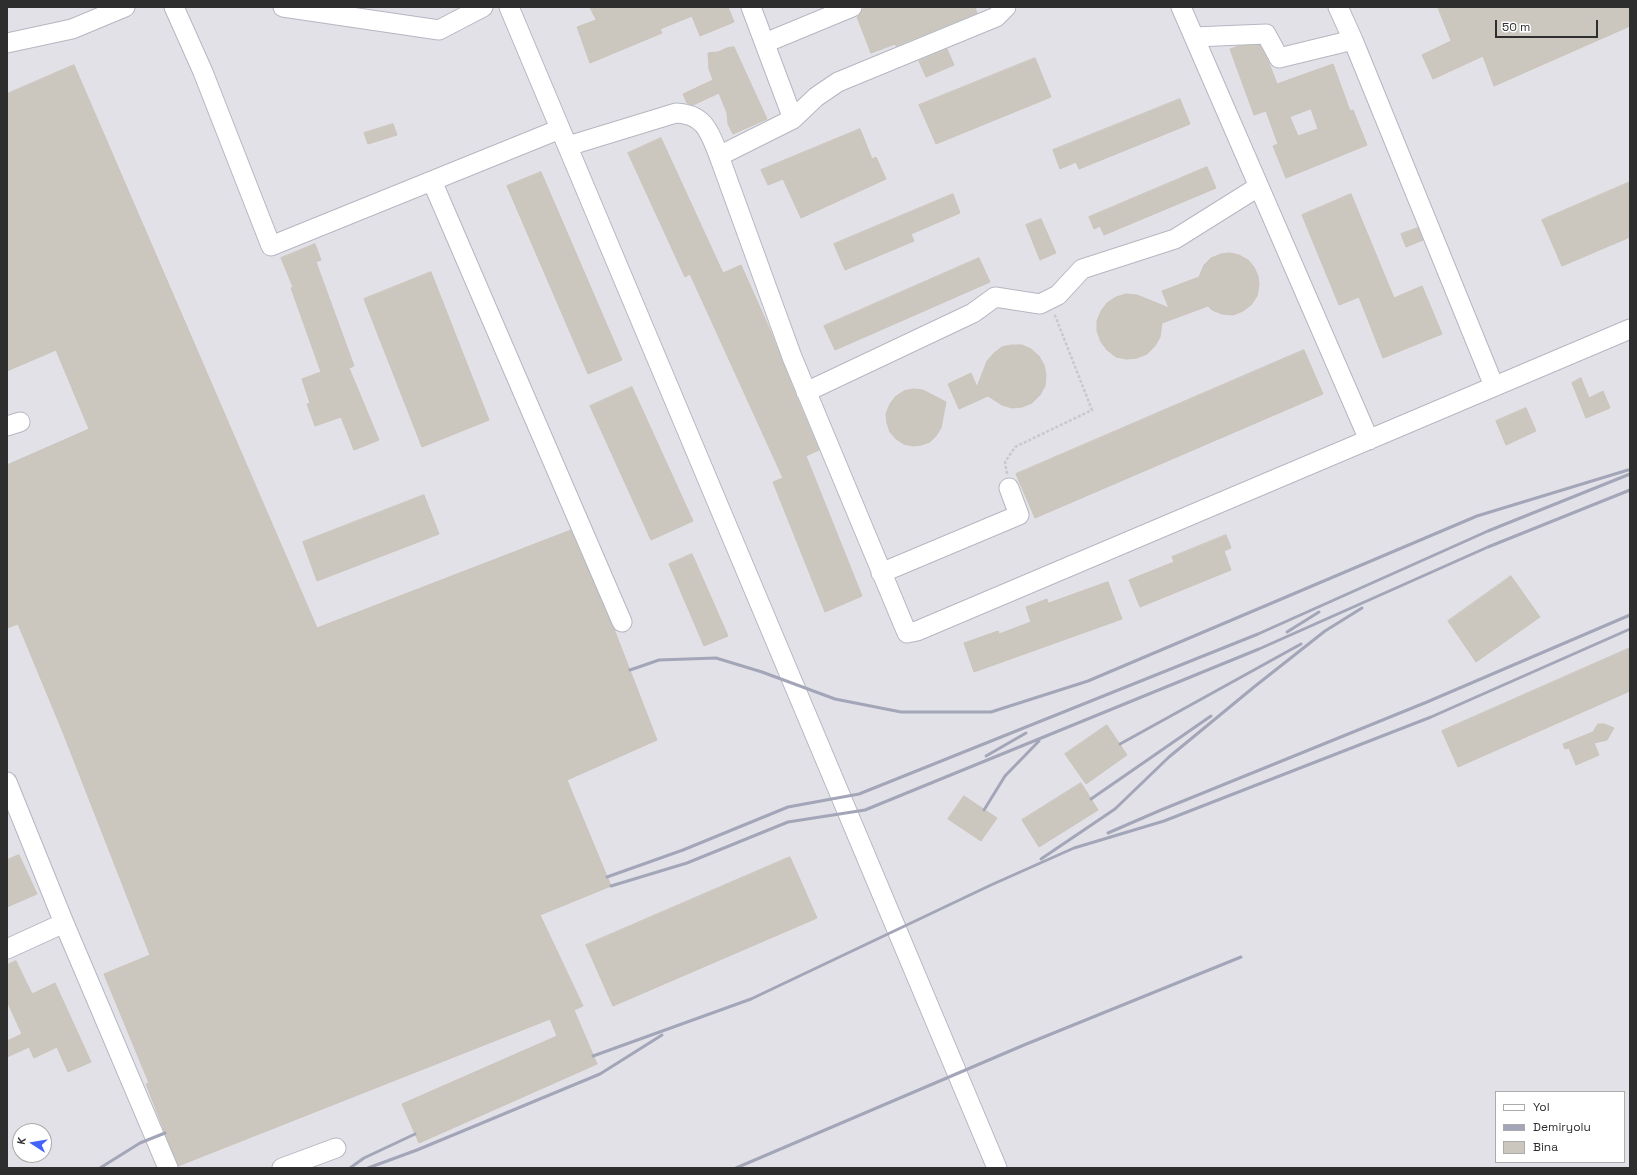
<!DOCTYPE html>
<html>
<head>
<meta charset="utf-8">
<style>
	body { margin:0 }
	#map { position:relative; width:1637px; height:1175px; overflow:hidden; background:#efe9e1; font-family:"Space Grotesk",sans-serif }
	canvas { display:block }
	.frame { position:absolute; inset:0; border:8px solid #2e2e2e; pointer-events:none }
	.legend { position:absolute; left:1495px; top:1091px; width:130px; height:72px; box-sizing:border-box; background:#fff; border:1px solid #ababab; margin:0; padding:5px 7px; list-style:none; font-size:12px; color:#2e2e2e }
	.legend li { display:flex; align-items:center; gap:8px; height:20px }
	.legend b { width:20px; border:1px solid #ababab }
	.north { position:absolute; left:12px; top:1123px; width:40px; height:40px; box-sizing:border-box; background:#fff; border:1px solid #ababab; border-radius:50%; rotate:282deg; font-size:11px; font-weight:700; line-height:16px; text-align:center; color:#2e2e2e }
	.north::after { content:''; display:block; margin:auto; width:14px; height:18px; background:#4264fb; clip-path:polygon(50% 0,100% 100%,50% 72%,0 100%) }
	.scale { position:absolute; left:1495px; top:20px; width:103px; height:18px; box-sizing:border-box; border:2px solid #2e2e2e; border-top:0; padding-left:5px; font-size:12px; line-height:14px; white-space:nowrap; color:#2e2e2e; -webkit-text-stroke:3px #fff; paint-order:stroke }
</style>
</head>
<body>
<div id="map">
<canvas width="1637" height="1175"></canvas>
<div class="frame"></div>
<ul class="legend">
<li><b style="height:5px;background:#fff"></b>Yol</li>
<li><b style="height:5px;background:#a3a6b8"></b>Demiryolu</li>
<li><b style="height:11px;background:#cbc7bf"></b>Bina</li>
</ul>
<div class="north">K</div>
<div class="scale">50 m</div>
</div>
<script>
const ctx = document.querySelector('canvas').getContext('2d');
ctx.lineJoin = 'round';
function paint(path, color) { ctx.fillStyle = color; ctx.fill(path, 'evenodd'); }
function trace(path, color, width, dash) { ctx.strokeStyle = color; ctx.lineWidth = width; ctx.lineCap = dash ? 'butt' : 'round'; ctx.setLineDash(dash || []); ctx.stroke(path); }
const industrial = new Path2D(`
	M 7,7 L 1630,7 L 1630,1168 L 7,1168 ZM 1496,1092 L 1624,1092 L 1624,1162 L 1496,1162 ZM 20,1131 L 44,1131 L 44,1155 L 20,1155 Z`);
const building = new Path2D(`
	M 590,7 L 728,7 L 734,22 L 700,36 L 692,16 L 660,29 L 662,33 L 590,63 L 577,27 L 596,20 Z
	M 868,7 L 975,7 L 977,13 L 896,46 L 895,44 L 871,53 L 857,17 L 860,14 L 863,9 Z
	M 1438,7 L 1630,7 L 1630,26 L 1494,86 L 1483,56 L 1433,79 L 1422,55 L 1451,41 Z
	M 1260,45 L 1269,63 L 1277,84 L 1333,64 L 1350,111 L 1353,110 L 1367,145 L 1286,178 L 1273,146 L 1278,144 L 1266,111 L 1254,115 L 1230,49 L 1239,46 ZM 1311,109 L 1318,129 L 1298,136 L 1290,117 Z
	M 734,47 L 767,119 L 733,134 L 728,124 L 727,113 L 719,93 L 693,105 L 687,103 L 683,94 L 713,80 L 709,69 L 708,53 L 718,52 L 727,48 Z
	M 947,49 L 954,65 L 926,77 L 919,61 Z
	M 1035,58 L 1051,97 L 936,144 L 919,105 Z
	M 74,65 L 317,628 L 571,530 L 614,629 L 657,740 L 567,780 L 611,886 L 540,915 L 583,1006 L 574,1010 L 597,1064 L 419,1143 L 402,1104 L 557,1036 L 550,1019 L 178,1166 L 146,1084 L 149,1083 L 104,974 L 150,955 L 62,730 L 18,624 L 7,628 L 7,465 L 89,429 L 56,350 L 7,371 L 7,94 Z
	M 1180,99 L 1190,124 L 1079,169 L 1076,162 L 1060,169 L 1053,150 Z
	M 393,124 L 397,135 L 368,144 L 364,133 Z
	M 860,129 L 872,159 L 876,157 L 886,179 L 801,218 L 783,179 L 768,185 L 761,170 Z
	M 661,138 L 723,273 L 741,265 L 770,330 L 796,396 L 819,450 L 806,456 L 862,596 L 825,612 L 773,482 L 783,478 L 690,274 L 685,277 L 628,153 Z
	M 1207,167 L 1216,188 L 1104,235 L 1100,226 L 1094,229 L 1089,217 Z
	M 541,172 L 622,360 L 588,374 L 507,186 Z
	M 1630,182 L 1630,237 L 1562,266 L 1542,220 Z
	M 953,194 L 960,213 L 911,234 L 914,241 L 845,270 L 834,244 Z
	M 1351,194 L 1394,298 L 1422,286 L 1442,334 L 1383,358 L 1359,297 L 1339,305 L 1302,215 Z
	M 1041,219 L 1056,253 L 1040,260 L 1026,225 Z
	M 1418,228 L 1423,240 L 1406,247 L 1401,234 Z
	M 315,244 L 321,260 L 316,262 L 354,366 L 349,368 L 379,440 L 354,450 L 341,417 L 315,426 L 307,404 L 310,403 L 302,379 L 321,372 L 291,288 L 293,287 L 281,258 Z
	M 1230,253 L 1239,255 L 1248,260 L 1254,267 L 1258,276 L 1259,285 L 1257,296 L 1251,305 L 1243,311 L 1233,315 L 1222,314 L 1212,310 L 1208,306 L 1162,323 L 1160,337 L 1155,346 L 1147,354 L 1137,358 L 1127,359 L 1116,357 L 1107,350 L 1101,342 L 1097,331 L 1097,321 L 1101,311 L 1107,303 L 1116,297 L 1126,294 L 1137,295 L 1169,308 L 1162,291 L 1199,277 L 1204,265 L 1211,258 L 1221,254 Z
	M 979,258 L 990,282 L 835,350 L 824,326 Z
	M 431,272 L 489,420 L 422,447 L 364,299 Z
	M 1012,345 L 1022,345 L 1031,349 L 1039,356 L 1044,365 L 1046,375 L 1045,386 L 1040,395 L 1032,403 L 1022,407 L 1012,408 L 1002,405 L 988,396 L 959,409 L 948,384 L 971,373 L 977,387 L 987,361 L 994,353 L 1002,347 Z
	M 1304,350 L 1323,394 L 1035,518 L 1016,474 Z
	M 1581,378 L 1589,398 L 1603,391 L 1610,408 L 1586,418 L 1572,383 Z
	M 632,387 L 693,521 L 651,540 L 590,406 Z
	M 913,389 L 923,390 L 946,402 L 941,428 L 936,436 L 930,442 L 921,445 L 913,446 L 904,444 L 896,439 L 890,432 L 887,423 L 886,414 L 890,404 L 895,397 L 904,391 Z
	M 1526,408 L 1536,431 L 1506,445 L 1496,421 Z
	M 424,495 L 439,534 L 317,581 L 303,542 Z
	M 1226,535 L 1231,548 L 1224,551 L 1231,570 L 1140,607 L 1129,580 L 1174,562 L 1172,557 Z
	M 692,554 L 728,636 L 704,646 L 669,564 Z
	M 1511,576 L 1540,617 L 1476,662 L 1448,621 Z
	M 1108,582 L 1122,619 L 974,672 L 964,643 L 998,631 L 999,634 L 1031,622 L 1026,607 L 1047,599 L 1048,603 Z
	M 1630,648 L 1630,691 L 1458,767 L 1442,731 Z
	M 1598,724 L 1604,724 L 1614,728 L 1607,740 L 1594,743 L 1599,755 L 1576,765 L 1569,748 L 1565,749 L 1563,744 L 1593,732 Z
	M 1107,725 L 1127,755 L 1086,784 L 1065,754 Z
	M 1081,783 L 1098,810 L 1039,847 L 1022,820 Z
	M 964,796 L 997,818 L 981,841 L 948,819 Z
	M 19,855 L 37,894 L 7,907 L 7,860 Z
	M 790,857 L 817,918 L 613,1006 L 586,945 Z
	M 16,961 L 32,994 L 55,983 L 91,1062 L 68,1072 L 57,1047 L 34,1058 L 29,1047 L 7,1057 L 7,1041 L 22,1034 L 7,1001 L 7,965 Z`);
const path = new Path2D(`
	M 1007,474 L 1005,462 L 1015,447 L 1092,410 L 1054,313`);
const minor = new Path2D(`
	M 174,7 L 203,72 L 271,246 L 560,129
	M 283,7 L 439,30 L 483,7
	M 509,7 L 997,1168
	M 751,7 L 793,119 L 719,156 L 792,357 L 907,633 L 917,631 L 1630,329
	M 1181,7 L 1369,440
	M 1338,7 L 1353,40
	M 1194,37 L 1266,34 L 1279,58 L 1353,40 L 1494,386
	M 7,43 L 72,29 L 125,7
	M 765,43 L 852,7
	M 793,119 L 816,97 L 838,82 L 996,17 L 1006,7
	M 568,146 L 676,113 C 705,114 710,133 719,156
	M 432,181 L 622,622
	M 806,392 L 973,313 L 995,297 L 1040,304 L 1058,295 L 1082,269 L 1175,239 L 1258,187
	M 7,426 L 20,422
	M 881,573 L 1019,515 L 1009,488
	M 7,782 L 64,923 L 168,1168
	M 7,949 L 64,923
	M 282,1168 L 336,1148`);
const rail = new Path2D(`
	M 1287,632 L 1319,612
	M 630,670 L 659,660 L 716,658 L 762,672 L 835,699 L 901,712 L 991,712 L 1088,681 L 1477,516 L 1628,470
	M 1120,744 L 1301,644
	M 986,756 L 1026,733
	M 1091,799 L 1211,716
	M 984,810 L 1005,776 L 1039,741
	M 1108,833 L 1161,810 L 1427,702 L 1630,615
	M 1041,859 L 1115,809 L 1169,757 L 1254,687 L 1325,631 L 1362,608
	M 607,877 L 683,850 L 788,807 L 859,794 L 1258,634 L 1488,531 L 1630,474
	M 611,886 L 687,863 L 788,822 L 865,810 L 1259,649 L 1488,547 L 1630,490
	M 593,1056 L 751,999 L 991,885 L 1074,848 L 1164,821 L 1431,717 L 1630,629
	M 100,1168 L 140,1143 L 165,1133
	M 350,1168 L 364,1158 L 415,1134
	M 368,1168 L 417,1150 L 600,1074 L 662,1035
	M 736,1168 L 1024,1045 L 1241,957`);
paint(industrial, '#e3e1e8');
paint(building, '#cbc7bf');
trace(building, '#cbc5ba', 1);
trace(minor, '#b4b7c1', 21);
trace(path, '#c9c9c9', 2.5, [3, 2]);
trace(minor, '#fff', 19);
trace(rail, '#a3a6b8', 3);
</script>
</body>
</html>
